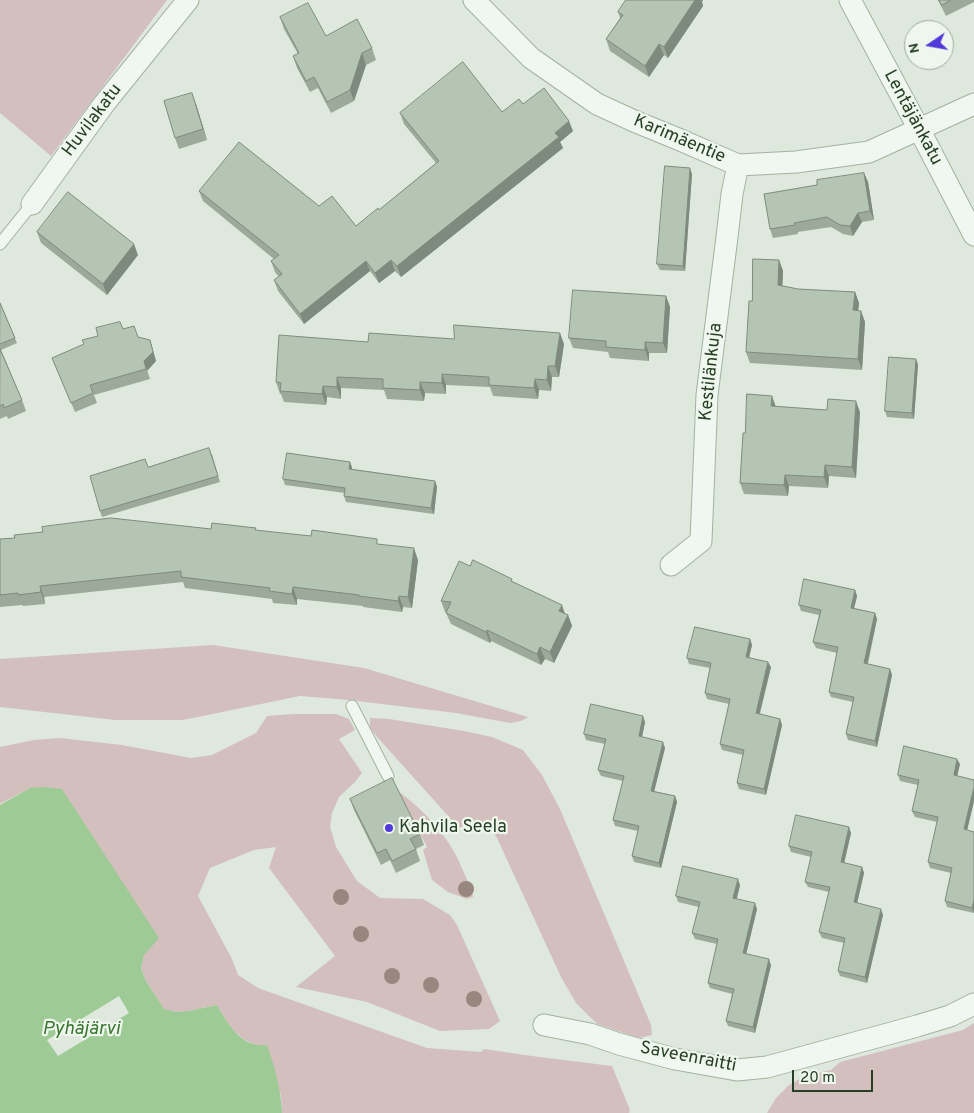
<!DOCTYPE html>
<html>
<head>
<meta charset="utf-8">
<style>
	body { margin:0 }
	#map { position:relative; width:974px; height:1113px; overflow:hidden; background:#dee8dd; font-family:Overpass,sans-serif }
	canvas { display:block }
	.north { position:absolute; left:904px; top:20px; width:50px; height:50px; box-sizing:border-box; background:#eef6ed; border:1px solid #9ead9d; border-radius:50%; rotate:258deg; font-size:14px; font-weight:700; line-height:20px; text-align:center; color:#274025 }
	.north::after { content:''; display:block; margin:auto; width:18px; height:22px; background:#5238d8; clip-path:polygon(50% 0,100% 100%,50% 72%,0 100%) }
	.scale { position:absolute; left:792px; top:1070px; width:81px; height:22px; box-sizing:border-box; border:2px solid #274025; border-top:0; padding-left:6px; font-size:15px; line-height:18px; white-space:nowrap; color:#274025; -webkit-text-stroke:4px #eef6ed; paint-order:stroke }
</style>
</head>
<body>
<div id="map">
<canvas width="974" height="1113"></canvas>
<div class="north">N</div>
<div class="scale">20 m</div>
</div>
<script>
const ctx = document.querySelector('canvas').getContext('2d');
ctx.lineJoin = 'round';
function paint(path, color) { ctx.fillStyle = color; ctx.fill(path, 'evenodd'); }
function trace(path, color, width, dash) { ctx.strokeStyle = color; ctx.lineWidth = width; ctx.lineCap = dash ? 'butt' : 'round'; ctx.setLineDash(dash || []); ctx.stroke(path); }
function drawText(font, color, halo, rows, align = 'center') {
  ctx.font = font + ' Overpass,sans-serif'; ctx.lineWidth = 4.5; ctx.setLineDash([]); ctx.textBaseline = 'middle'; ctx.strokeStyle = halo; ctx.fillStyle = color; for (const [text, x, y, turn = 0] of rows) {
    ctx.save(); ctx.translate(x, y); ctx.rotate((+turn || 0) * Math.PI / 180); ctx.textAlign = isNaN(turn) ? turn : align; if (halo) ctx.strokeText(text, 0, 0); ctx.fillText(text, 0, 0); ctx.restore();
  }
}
const green = new Path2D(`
	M 0,0 L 167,0 L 51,156 L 0,113 Z
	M 213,645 L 364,668 L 528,717 L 521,721 L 510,723 L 456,713 L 349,700 L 300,696 L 183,720 L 115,720 L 0,707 L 0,659 Z
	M 294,714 L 336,714 L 349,719 L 355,730 L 339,739 L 362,773 L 355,782 L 339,797 L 332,813 L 330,827 L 336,847 L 357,881 L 380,898 L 423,899 L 450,915 L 457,925 L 500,1021 L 489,1029 L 440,1031 L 367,1002 L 296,987 L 335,956 L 269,868 L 276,847 L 254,850 L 210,868 L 198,896 L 232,959 L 238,975 L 258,988 L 427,1048 L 481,1052 L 484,1049 L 532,1056 L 612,1066 L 630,1110 L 629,1113 L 282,1113 L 281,1095 L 258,1046 L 243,1039 L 230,1027 L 217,1005 L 188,1011 L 176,1012 L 164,1010 L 146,981 L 141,969 L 144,955 L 30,788 L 0,804 L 0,747 L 34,740 L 60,738 L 122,745 L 191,758 L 212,755 L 256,733 L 267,716 Z
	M 370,718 L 389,719 L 464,731 L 492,737 L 523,750 L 542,775 L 560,809 L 651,1025 L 652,1035 L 639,1038 L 597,1024 L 576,1003 L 561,977 L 497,838 L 489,827 L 477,820 L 459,828 L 378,738 L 370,728 Z
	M 399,792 C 419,806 437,825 450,845 C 459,859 465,876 472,891 L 473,897 L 467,899 L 448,892 L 432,880 L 423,850 L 427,847 Z
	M 974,1023 L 974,1113 L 767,1113 L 776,1098 L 789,1085 L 805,1076 L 831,1070 L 840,1062 L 963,1030 Z`);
const water = new Path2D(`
	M 44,787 L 62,789 L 159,938 L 144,955 L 141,969 L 146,981 L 164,1009 L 176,1012 L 188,1011 L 217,1005 C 228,1024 241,1048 267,1045 C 275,1068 281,1089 282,1113 L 0,1113 L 0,805 L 30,788 Z`);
const pier = new Path2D(`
	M 119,996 L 129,1013 L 58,1056 L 47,1040 Z`);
const lane = new Path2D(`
	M 0,244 L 32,204
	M 352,706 L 388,776`);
const street = new Path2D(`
	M 474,0 L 531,58 L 597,104 L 634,121 L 678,139 L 738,165 L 796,162 L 869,152 L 974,104
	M 850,0 L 919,129 L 974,235
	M 32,204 L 104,104 L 188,0
	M 671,565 L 701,541 L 707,395 L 727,237 L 732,194 L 738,165
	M 544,1025 L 590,1034 L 619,1044 L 675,1059 L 737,1070 L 767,1067 L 917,1026 L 950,1016 L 974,1004`);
const trees = [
	[466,889],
	[341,897],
	[361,934],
	[392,976],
	[431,985],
	[474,999]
];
const wall = new Path2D(`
	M 938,0 L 974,0 L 974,2 L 946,16 Z
	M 702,2 L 703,6 L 668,58 L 664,55 L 649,77 L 610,51 L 606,39 L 620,18 L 618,12 Z
	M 280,17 L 326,36 L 372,48 L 376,60 L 366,65 L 354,101 L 331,113 L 318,88 L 310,92 L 297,68 L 293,56 L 298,54 L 284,29 Z
	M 196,104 L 207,140 L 179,149 L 175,138 Z
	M 523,104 L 573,131 L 560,142 L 563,148 L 401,277 L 395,271 L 379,283 L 370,271 L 304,324 L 278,291 L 274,280 L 279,277 L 275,272 L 271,261 L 274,259 L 203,201 L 199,191 L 319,206 L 356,226 L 379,210 L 436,163 L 404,124 L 400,113 L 502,112 Z
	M 864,173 L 868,182 L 874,220 L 862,222 L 853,236 L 843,234 L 831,227 L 798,232 L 798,234 L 773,238 L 770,229 L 817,185 Z
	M 692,174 L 685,271 L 660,270 L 657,264 Z
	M 37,232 L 138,255 L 107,295 L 41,243 Z
	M 779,260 L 783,271 L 782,286 L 798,289 L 855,292 L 859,303 L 858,311 L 861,311 L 865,322 L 862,370 L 750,363 L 746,352 L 752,301 Z
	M 666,296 L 670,307 L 667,353 L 649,353 L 649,361 L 610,358 L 608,352 L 573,348 L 569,338 Z
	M 0,303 L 17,343 L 1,350 L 22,400 L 26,411 L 8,419 L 7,416 L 0,419 Z
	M 123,329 L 138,337 L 150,340 L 156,361 L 147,371 L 150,379 L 94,395 L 97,403 L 75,412 L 52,358 Z
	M 454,339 L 564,344 L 559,377 L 552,377 L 551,391 L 539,390 L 538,399 L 493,396 L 490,387 L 446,385 L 446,394 L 425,393 L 424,401 L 387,399 L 384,390 L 341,388 L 341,399 L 327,397 L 326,405 L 284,402 L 281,394 L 280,394 L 276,382 L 368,342 Z
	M 916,359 L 918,365 L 914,419 L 887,417 L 885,411 Z
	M 775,407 L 860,412 L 856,478 L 829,476 L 828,488 L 789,486 L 788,496 L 744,494 L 740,483 L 745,433 Z
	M 212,454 L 220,482 L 102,517 L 100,511 L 148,467 Z
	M 352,467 L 352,469 L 435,481 L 437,487 L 434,514 L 346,502 L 344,496 L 345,493 L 285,485 L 283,479 Z
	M 211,529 L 256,531 L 379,544 L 418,560 L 412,608 L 403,607 L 402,612 L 363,607 L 363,606 L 297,599 L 297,605 L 273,603 L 272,599 L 185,588 L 183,582 L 44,597 L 45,604 L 23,606 L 22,605 L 0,607 L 0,539 Z
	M 470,566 L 512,581 L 568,615 L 572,626 L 554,663 L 545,659 L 541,665 L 491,641 L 490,643 L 451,624 L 446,613 L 447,612 L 445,612 L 441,601 Z
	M 855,590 L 857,596 L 854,608 L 875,613 L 877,619 L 868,664 L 890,669 L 892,675 L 877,747 L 848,740 L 846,734 L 853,702 L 831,697 L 829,692 L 837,653 L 816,648 L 813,642 L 819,615 L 801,611 L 799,605 Z
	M 750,639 L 752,645 L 749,657 L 771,667 L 760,714 L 780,719 L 782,725 L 766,795 L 739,789 L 737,783 L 743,755 L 722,750 L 720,744 L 729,704 L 707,699 L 705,693 L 710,668 L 689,664 L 687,658 Z
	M 645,722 L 642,737 L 665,748 L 654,791 L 675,796 L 677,802 L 661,868 L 634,862 L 632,856 L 638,831 L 615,826 L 613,820 L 623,781 L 601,776 L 598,770 L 605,744 L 586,740 L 584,734 Z
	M 960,764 L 957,776 L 974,801 L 967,830 L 974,832 L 974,913 L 947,907 L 945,901 L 951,873 L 930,868 L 928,862 L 937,822 L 915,817 L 912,811 L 918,785 L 900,781 L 898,775 Z
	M 350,799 L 420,834 L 424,845 L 416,849 L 420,861 L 396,873 L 390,860 L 381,865 L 354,810 Z
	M 851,833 L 844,863 L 862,867 L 864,873 L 857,903 L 883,915 L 867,983 L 840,976 L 838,971 L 844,943 L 822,938 L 819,932 L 829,892 L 808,887 L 805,882 L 811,857 L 791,852 L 789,846 Z
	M 740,885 L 737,899 L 757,909 L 746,954 L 771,965 L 755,1033 L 728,1026 L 726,1021 L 732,994 L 710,988 L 708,983 L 717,944 L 695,939 L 692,933 L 699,907 L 678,902 L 676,896 Z`);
const shadedWall = new Path2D(`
	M 695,0 L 703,0 L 702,2 L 703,6 L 668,58 L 664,47 Z
	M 659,44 L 664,55 L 649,77 L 645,66 Z
	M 362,53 L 366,65 L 354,101 L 350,90 Z
	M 192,93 L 196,104 L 207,140 L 203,129 Z
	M 569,121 L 573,131 L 560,142 L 563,148 L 401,277 L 397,266 Z
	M 690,168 L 692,174 L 685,271 L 683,266 Z
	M 864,173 L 868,182 L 874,220 L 870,211 Z
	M 858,213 L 862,222 L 853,236 L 850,226 Z
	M 134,244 L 138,255 L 107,295 L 103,284 Z
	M 391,260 L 395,271 L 379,283 L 375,273 Z
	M 779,260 L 783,271 L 782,296 L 778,285 Z
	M 366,261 L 370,271 L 304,324 L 300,314 Z
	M 855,292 L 859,303 L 857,321 L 853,310 Z
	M 666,296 L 670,307 L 667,353 L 663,343 Z
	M 861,311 L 865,322 L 862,370 L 858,359 Z
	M 560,333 L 564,344 L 559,377 L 555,366 Z
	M 150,340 L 156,361 L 147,371 L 150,379 L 144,361 Z
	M 645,342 L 649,353 L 649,361 L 645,350 Z
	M 916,359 L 918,365 L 914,419 L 912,413 Z
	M 548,366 L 552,377 L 551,391 L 547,380 Z
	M 442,374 L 446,385 L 446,394 L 442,383 Z
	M 337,377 L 341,388 L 341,399 L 337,387 Z
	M 535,379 L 539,390 L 538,399 L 534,388 Z
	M 420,382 L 425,393 L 424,401 L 420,390 Z
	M 323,386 L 327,397 L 326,405 L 322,394 Z
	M 772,396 L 776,407 L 771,406 Z
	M 856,401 L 860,412 L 856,478 L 852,467 Z
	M 350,462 L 352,467 L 351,475 L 349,469 Z
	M 825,465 L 829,476 L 828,488 L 824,477 Z
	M 785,475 L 789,486 L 788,496 L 784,485 Z
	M 435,481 L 437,487 L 434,514 L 431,508 Z
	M 414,548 L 418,560 L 412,608 L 408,597 Z
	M 40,586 L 44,597 L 45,604 L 41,592 Z
	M 293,587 L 297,599 L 297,605 L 292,594 Z
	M 855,590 L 857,596 L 853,613 L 851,608 Z
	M 399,596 L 403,607 L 402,612 L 398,601 Z
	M 562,605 L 566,617 L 559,611 Z
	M 875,613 L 877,619 L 866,669 L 864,663 Z
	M 568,615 L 572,626 L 554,663 L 550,652 Z
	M 487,630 L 491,641 L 490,643 L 486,632 Z
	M 750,639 L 752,645 L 748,662 L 746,657 Z
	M 540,647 L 545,659 L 541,665 L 537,654 Z
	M 768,662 L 771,667 L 758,719 L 756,713 Z
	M 890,669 L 892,675 L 877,747 L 875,741 Z
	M 643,716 L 645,722 L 641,742 L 639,736 Z
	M 780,719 L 782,725 L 766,795 L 764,789 Z
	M 663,742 L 665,748 L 653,796 L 651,791 Z
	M 957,759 L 960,764 L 956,781 L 954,775 Z
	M 974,787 L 974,801 L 966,835 L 964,829 Z
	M 675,796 L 677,802 L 661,868 L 659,863 Z
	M 849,827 L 851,833 L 843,868 L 841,862 Z
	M 862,867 L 864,873 L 856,908 L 854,902 Z
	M 738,879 L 740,885 L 735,904 L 733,898 Z
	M 974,900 L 974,913 L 972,908 Z
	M 755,903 L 757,909 L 745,959 L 743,953 Z
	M 881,909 L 883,915 L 867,983 L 865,977 Z
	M 769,959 L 771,965 L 755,1033 L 753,1027 Z`);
const building = new Path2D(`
	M 626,0 L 695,0 L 664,47 L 659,44 L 645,66 L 606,39 L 623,15 L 618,12 Z
	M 939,0 L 951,0 L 942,5 Z
	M 308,3 L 326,36 L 357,19 L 372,48 L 362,53 L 350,90 L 327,102 L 314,77 L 306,81 L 293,56 L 299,53 L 280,17 Z
	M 463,62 L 502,112 L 519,99 L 523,104 L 544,88 L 569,121 L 555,133 L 559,137 L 397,266 L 391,260 L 375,273 L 366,261 L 300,314 L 274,280 L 282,274 L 271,261 L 279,255 L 199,191 L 239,142 L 319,206 L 332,196 L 356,226 L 378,208 L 379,210 L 439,161 L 400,113 Z
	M 192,93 L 203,129 L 175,138 L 164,101 Z
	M 665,166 L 690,168 L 683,266 L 657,264 Z
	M 864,173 L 870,211 L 858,213 L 850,226 L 840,225 L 827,217 L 794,223 L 795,225 L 770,229 L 764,194 L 817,185 L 817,180 Z
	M 68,192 L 134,244 L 103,284 L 37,232 Z
	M 753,259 L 779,260 L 778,285 L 798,289 L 855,292 L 853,310 L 861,311 L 858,359 L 746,352 L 749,301 L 752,301 Z
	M 573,290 L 666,296 L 663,343 L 645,342 L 645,350 L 606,347 L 606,341 L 569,338 Z
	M 0,303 L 15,338 L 0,344 Z
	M 120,322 L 123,329 L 134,326 L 138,337 L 150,340 L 153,352 L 144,361 L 146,369 L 90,385 L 93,393 L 71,403 L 52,358 L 84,344 L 82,340 L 98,336 L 96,328 Z
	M 454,325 L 560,333 L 555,366 L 548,366 L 547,380 L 535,379 L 534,388 L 489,385 L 489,377 L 442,374 L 442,383 L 420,382 L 420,390 L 383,388 L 383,379 L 337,377 L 337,387 L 323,386 L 322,394 L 280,391 L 281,383 L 276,382 L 279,335 L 368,342 L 369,333 L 454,339 Z
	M 0,349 L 22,400 L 4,408 L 3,404 L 0,406 Z
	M 889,357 L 916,359 L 912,413 L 885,411 Z
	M 747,394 L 772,396 L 771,406 L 827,410 L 828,399 L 856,401 L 852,467 L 825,465 L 824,477 L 785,475 L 784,485 L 740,483 L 743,433 L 745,433 Z
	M 209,448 L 218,476 L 100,511 L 90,476 L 145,459 L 148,467 Z
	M 287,453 L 350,462 L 349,469 L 435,481 L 431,508 L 344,496 L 345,488 L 283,479 Z
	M 111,518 L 211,529 L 212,523 L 256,528 L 255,530 L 311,536 L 312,530 L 377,539 L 377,544 L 414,548 L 408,597 L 399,596 L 398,601 L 359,596 L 359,595 L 293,587 L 292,594 L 269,591 L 270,588 L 181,577 L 181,571 L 40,586 L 41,592 L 18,595 L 18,593 L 0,595 L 0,539 L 15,538 L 14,535 L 43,532 L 42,527 Z
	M 473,560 L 512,579 L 511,581 L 562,605 L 559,611 L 568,615 L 550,652 L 540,647 L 537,654 L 487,630 L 486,632 L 446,613 L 451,602 L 441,601 L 459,561 L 470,566 Z
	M 804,579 L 855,590 L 851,608 L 875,613 L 864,663 L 890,669 L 875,741 L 846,734 L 854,697 L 829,692 L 838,647 L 813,642 L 821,610 L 799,605 Z
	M 695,627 L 750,639 L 746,657 L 768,662 L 756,713 L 780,719 L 764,789 L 737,783 L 744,750 L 720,744 L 730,699 L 705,693 L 711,663 L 687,658 Z
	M 591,704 L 643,716 L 639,736 L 663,742 L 651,791 L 675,796 L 659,863 L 632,856 L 639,826 L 613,820 L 624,776 L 598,770 L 606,739 L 584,734 Z
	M 904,746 L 957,759 L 954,775 L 974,780 L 974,787 L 964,829 L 974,832 L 974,900 L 972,908 L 945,901 L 952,868 L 928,862 L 938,817 L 912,811 L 919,780 L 898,775 Z
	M 392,778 L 420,834 L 410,839 L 416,849 L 392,861 L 386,849 L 377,853 L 350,799 Z
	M 796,815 L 849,827 L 841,862 L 862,867 L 854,902 L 881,909 L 865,977 L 838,971 L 845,938 L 819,932 L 830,887 L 805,882 L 812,852 L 789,846 Z
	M 683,866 L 738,879 L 733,898 L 755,903 L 743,953 L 769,959 L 753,1027 L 726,1021 L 734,989 L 708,983 L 718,939 L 692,933 L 700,902 L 676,896 Z`);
const markers = [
	[389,828,5,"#5238d8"]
];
const streetNames = [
	["Lentäjänkatu",912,118,62],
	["Huvilakatu",93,121,-53],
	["Karimäentie",679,140,23],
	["Kestilänkuja",712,372,-84],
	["Saveenraitti",688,1058,11]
];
const poiNames = [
	["Kahvila Seela",399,828]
];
const waterNames = [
	["Pyhäjärvi",81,1030]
];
paint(green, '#d3bfbe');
paint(water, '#9ecb95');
paint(pier, '#dee8dd');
trace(lane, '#a3b2a2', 13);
trace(street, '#a3b2a2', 23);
trace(lane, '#f0f6f0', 11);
trace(street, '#f0f6f0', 21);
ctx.fillStyle = '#97877f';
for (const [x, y] of trees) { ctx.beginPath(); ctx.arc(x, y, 8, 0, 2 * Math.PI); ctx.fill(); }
paint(wall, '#9ca99b');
paint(shadedWall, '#7f8a7e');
paint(building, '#b5c5b4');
trace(building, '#7f8a7e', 1);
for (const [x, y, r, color] of markers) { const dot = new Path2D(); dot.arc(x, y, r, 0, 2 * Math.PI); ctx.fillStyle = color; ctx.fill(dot); trace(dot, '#eef6ed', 2); }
drawText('18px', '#274025', '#eef6ed', streetNames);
drawText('18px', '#274025', '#eef6ed', poiNames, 'left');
drawText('italic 19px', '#36772d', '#eef6ed', waterNames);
</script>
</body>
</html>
